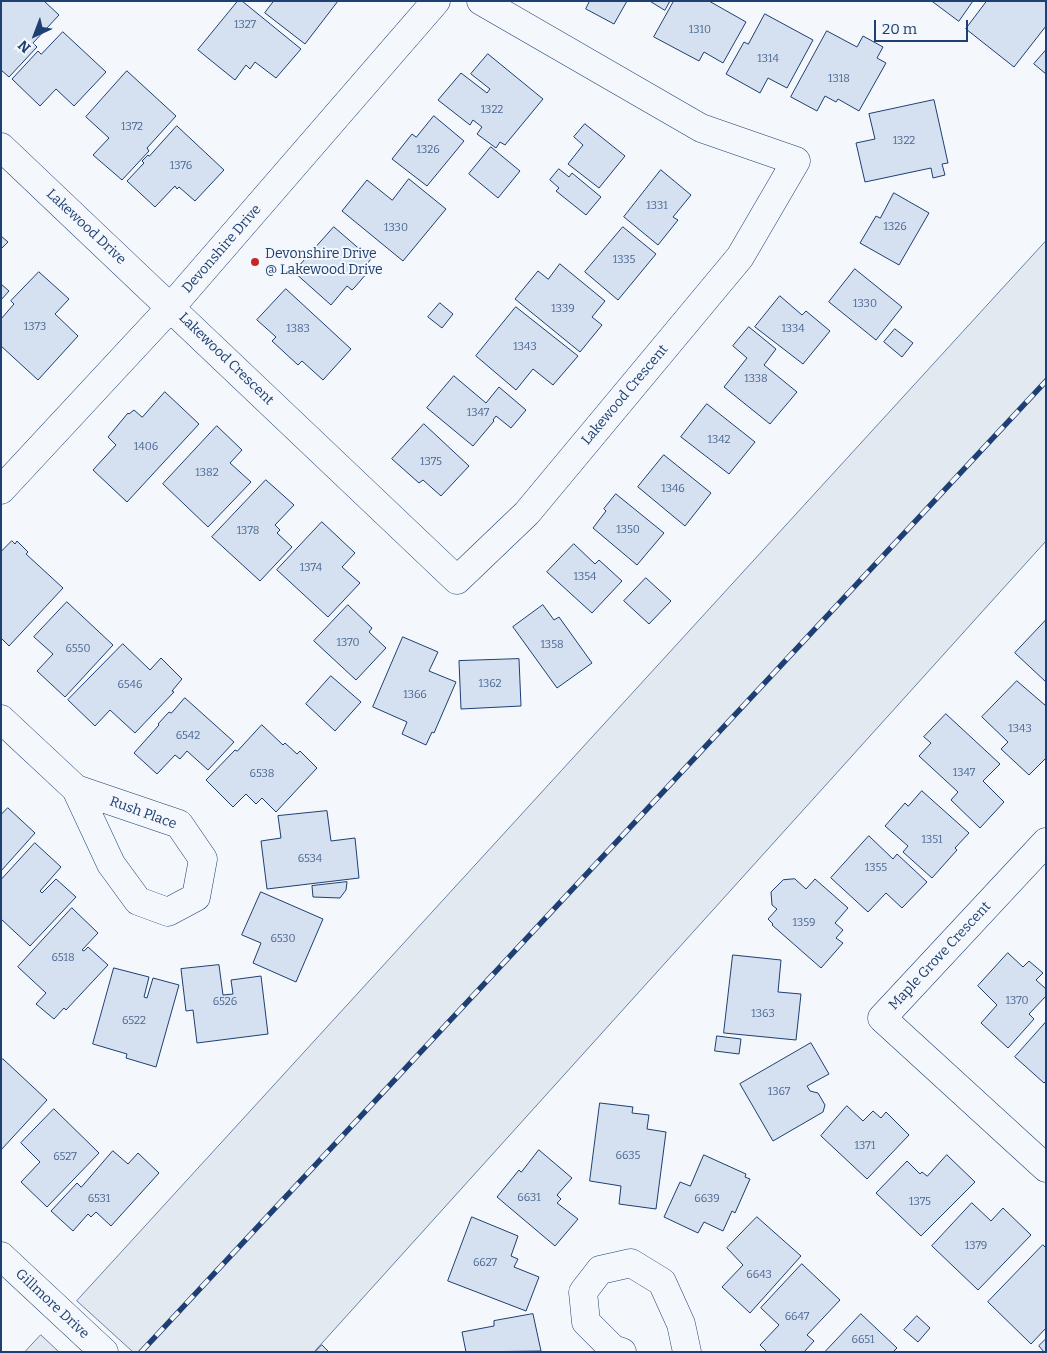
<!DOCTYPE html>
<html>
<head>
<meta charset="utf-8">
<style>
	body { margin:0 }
	#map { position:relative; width:1047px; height:1353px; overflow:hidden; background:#f4f7fb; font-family:Bitter,serif }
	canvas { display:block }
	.frame { position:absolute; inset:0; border:2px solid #1d3f73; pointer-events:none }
	.north { position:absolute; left:10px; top:10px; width:50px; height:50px; -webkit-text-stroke:4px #f4f7fb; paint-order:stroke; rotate:223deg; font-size:14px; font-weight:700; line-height:20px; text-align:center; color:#1d3f73 }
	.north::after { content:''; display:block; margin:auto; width:18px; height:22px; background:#1d3f73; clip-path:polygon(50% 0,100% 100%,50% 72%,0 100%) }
	.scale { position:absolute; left:874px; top:20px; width:94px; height:22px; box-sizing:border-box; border:2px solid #1d3f73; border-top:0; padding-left:6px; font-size:15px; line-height:18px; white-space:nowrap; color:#1d3f73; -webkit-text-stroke:4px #f4f7fb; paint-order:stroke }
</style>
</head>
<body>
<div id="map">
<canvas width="1047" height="1353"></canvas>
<div class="frame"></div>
<div class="north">N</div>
<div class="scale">20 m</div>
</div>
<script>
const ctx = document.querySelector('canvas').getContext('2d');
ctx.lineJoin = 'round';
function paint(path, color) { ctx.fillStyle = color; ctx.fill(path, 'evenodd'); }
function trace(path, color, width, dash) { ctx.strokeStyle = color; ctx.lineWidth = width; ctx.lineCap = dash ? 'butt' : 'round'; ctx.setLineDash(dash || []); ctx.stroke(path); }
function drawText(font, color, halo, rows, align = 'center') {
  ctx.font = font + ' Bitter,serif'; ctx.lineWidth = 4; ctx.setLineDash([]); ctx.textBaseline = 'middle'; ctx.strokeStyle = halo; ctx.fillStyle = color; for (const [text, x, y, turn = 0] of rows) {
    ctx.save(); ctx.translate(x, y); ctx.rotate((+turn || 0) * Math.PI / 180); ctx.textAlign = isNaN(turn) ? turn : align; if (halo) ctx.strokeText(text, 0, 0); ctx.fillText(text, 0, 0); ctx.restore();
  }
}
const green = new Path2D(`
	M 1046,241 L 1046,541 L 314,1352 L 133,1352 L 77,1301 Z
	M 41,1335 L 59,1352 L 25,1352 Z`);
const building = new Path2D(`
	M 1,1 L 44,1 L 59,15 L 33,43 L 37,47 L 9,77 L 1,70 Z
	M 238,1 L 242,1 L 301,49 L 276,78 L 255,62 L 250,69 L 246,65 L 235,80 L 198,50 Z
	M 274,1 L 338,1 L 305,44 L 265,13 Z
	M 590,1 L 627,1 L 614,24 L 586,9 Z
	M 650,1 L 670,1 L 665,10 Z
	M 674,1 L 709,1 L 746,22 L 723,63 L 704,52 L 699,61 L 654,37 Z
	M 932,1 L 973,1 L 959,21 Z
	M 987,1 L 1046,1 L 1046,26 L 1014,67 L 966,29 Z
	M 765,14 L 813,40 L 787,88 L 768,78 L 760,93 L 726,74 L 744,42 L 748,44 Z
	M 827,31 L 857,47 L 863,36 L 883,47 L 877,58 L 886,63 L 859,111 L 838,99 L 836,102 L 825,96 L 817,111 L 791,97 Z
	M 63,32 L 106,72 L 74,106 L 56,89 L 40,106 L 12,79 L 38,51 L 41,54 Z
	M 1046,50 L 1046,74 L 1034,64 Z
	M 488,54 L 543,99 L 505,145 L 500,142 L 496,148 L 477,134 L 482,127 L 473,120 L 470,125 L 438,100 L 461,73 L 487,93 L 490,89 L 471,74 Z
	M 127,71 L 176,116 L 147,148 L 149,151 L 122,180 L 93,155 L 109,138 L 86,117 Z
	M 934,100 L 948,163 L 942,164 L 945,175 L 933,178 L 931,168 L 865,182 L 856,143 L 875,139 L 869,114 Z
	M 434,116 L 464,141 L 427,186 L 392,159 L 412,134 L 416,137 Z
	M 585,124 L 625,156 L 599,188 L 568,164 L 583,145 L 574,137 Z
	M 177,126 L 224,170 L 195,201 L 179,187 L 177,189 L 175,186 L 155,207 L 127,181 L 144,163 L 142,161 L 148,155 L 149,156 Z
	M 491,147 L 520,171 L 498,198 L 469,174 Z
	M 559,169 L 569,177 L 572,173 L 601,197 L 586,215 L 556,191 L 559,188 L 550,180 Z
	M 661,170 L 691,195 L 673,217 L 678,220 L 658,245 L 624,217 Z
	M 409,179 L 446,209 L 403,261 L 342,211 L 367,180 L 392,200 Z
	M 894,193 L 929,213 L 899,265 L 860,243 L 876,216 L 880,218 Z
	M 334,227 L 371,259 L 363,269 L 367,273 L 355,287 L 352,290 L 347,286 L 331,305 L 294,272 Z
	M 623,227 L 656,254 L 618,300 L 585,272 Z
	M 1,236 L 8,242 L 1,249 Z
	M 560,264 L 605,301 L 592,317 L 602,325 L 580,352 L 515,299 L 538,271 L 548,279 Z
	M 855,269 L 902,307 L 876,340 L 829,302 Z
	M 39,272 L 69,299 L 55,314 L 78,336 L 38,380 L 1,346 L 1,319 L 14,304 L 11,301 Z
	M 1,284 L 9,291 L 1,300 Z
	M 286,289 L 351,349 L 323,380 L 302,361 L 298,365 L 272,341 L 276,337 L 257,320 Z
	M 780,296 L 802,315 L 806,311 L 830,331 L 803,364 L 755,327 Z
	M 440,303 L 453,314 L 442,328 L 428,317 Z
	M 516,307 L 578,356 L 553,385 L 533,369 L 516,390 L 476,356 Z
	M 749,327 L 776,349 L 764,365 L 797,392 L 770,424 L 724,387 L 747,358 L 733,346 Z
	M 895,329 L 913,343 L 902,357 L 884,342 Z
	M 454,376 L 486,403 L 499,387 L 526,410 L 511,428 L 496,416 L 493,420 L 494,421 L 473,446 L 427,408 Z
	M 165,392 L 199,424 L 127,502 L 93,470 L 116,445 L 108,437 L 128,413 L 129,414 L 134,410 L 142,417 Z
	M 707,404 L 755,442 L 729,474 L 681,437 Z
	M 424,424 L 469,466 L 441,496 L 423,480 L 419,483 L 392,459 Z
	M 217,426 L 242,450 L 230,463 L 251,482 L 208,527 L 163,484 Z
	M 664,455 L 711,493 L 685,526 L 638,487 Z
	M 266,480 L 294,505 L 275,525 L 280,530 L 277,533 L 292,547 L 260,581 L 212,537 Z
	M 616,494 L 664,533 L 637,565 L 593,528 L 606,511 L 604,509 Z
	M 322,522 L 355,553 L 342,567 L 360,583 L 328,617 L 277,570 Z
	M 12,541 L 15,544 L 17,541 L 28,552 L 26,554 L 63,588 L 9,646 L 1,638 L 1,552 Z
	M 574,544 L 595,564 L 599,560 L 622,581 L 592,613 L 547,572 Z
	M 646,578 L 671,601 L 649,624 L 624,601 Z
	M 67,602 L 113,645 L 65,697 L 37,671 L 53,654 L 34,637 Z
	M 348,605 L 372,628 L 369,632 L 386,648 L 356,680 L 314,641 Z
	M 543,605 L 554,620 L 559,617 L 592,663 L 557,688 L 513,627 Z
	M 1046,620 L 1046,682 L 1015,653 Z
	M 403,637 L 438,652 L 429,671 L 456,682 L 434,733 L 432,732 L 426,745 L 402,734 L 407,722 L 373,707 Z
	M 123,644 L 150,670 L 161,658 L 182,679 L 172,691 L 174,692 L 135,733 L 110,710 L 95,726 L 68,700 Z
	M 519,659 L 521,706 L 461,709 L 459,661 Z
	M 331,676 L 361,702 L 335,731 L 306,704 Z
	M 1017,681 L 1046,706 L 1046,758 L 1029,775 L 1001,749 L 1008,742 L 982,717 Z
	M 185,698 L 234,742 L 208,770 L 187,751 L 180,759 L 175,755 L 157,774 L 134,753 L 159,725 L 158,724 L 169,712 L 171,713 Z
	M 946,714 L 1000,764 L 983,781 L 1004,802 L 980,828 L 951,800 L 958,792 L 919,756 L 931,743 L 924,737 Z
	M 262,725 L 283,745 L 285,743 L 297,754 L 300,751 L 317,768 L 276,812 L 262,798 L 256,804 L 246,794 L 233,807 L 206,780 L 235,750 L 237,751 Z
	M 922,791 L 969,833 L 955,848 L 957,850 L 932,878 L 903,852 L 908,846 L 885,826 L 905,803 L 908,806 Z
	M 8,808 L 35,833 L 1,871 L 1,815 Z
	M 327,811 L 331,841 L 355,838 L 359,878 L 267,889 L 261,841 L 281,838 L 278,816 Z
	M 869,836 L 893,859 L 897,854 L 927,882 L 902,908 L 886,893 L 868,912 L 831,878 Z
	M 35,843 L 61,867 L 40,891 L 42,893 L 56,879 L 76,897 L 30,946 L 1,919 L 1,880 Z
	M 795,879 L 806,889 L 815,879 L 848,908 L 835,923 L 843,930 L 836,938 L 843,943 L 821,968 L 772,925 L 773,924 L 768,919 L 777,909 L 772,905 L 771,892 L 783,880 Z
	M 347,882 L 346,890 L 340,898 L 313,897 L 312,886 Z
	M 261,892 L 323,919 L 296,982 L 253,963 L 261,943 L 242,935 Z
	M 72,908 L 98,933 L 82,950 L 84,951 L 88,947 L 108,965 L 66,1010 L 64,1008 L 54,1019 L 36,1004 L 46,993 L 18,967 Z
	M 1008,953 L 1023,967 L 1029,961 L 1043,973 L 1036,980 L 1046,989 L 1046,996 L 1029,1014 L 1034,1019 L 1008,1048 L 981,1023 L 997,1005 L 978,986 Z
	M 733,955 L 781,960 L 778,992 L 801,994 L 796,1040 L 724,1033 Z
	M 219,965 L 223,995 L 233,994 L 231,980 L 261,976 L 268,1034 L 197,1043 L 193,1010 L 186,1011 L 181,969 Z
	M 114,968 L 149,977 L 144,997 L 147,998 L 153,978 L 179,985 L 156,1067 L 126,1058 L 127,1054 L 93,1044 Z
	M 1046,1022 L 1046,1081 L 1044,1083 L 1015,1057 Z
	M 717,1036 L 741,1039 L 739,1054 L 715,1051 Z
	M 811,1043 L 829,1074 L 807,1086 L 810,1091 L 818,1093 L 825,1105 L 823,1112 L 773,1141 L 740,1084 Z
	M 3,1059 L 47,1100 L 1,1150 L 1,1061 Z
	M 600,1103 L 633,1107 L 632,1113 L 649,1115 L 647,1129 L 666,1132 L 656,1209 L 619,1204 L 621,1186 L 590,1181 Z
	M 847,1106 L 863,1121 L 873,1111 L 881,1118 L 886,1112 L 909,1135 L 867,1179 L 821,1136 Z
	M 54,1109 L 99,1153 L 47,1207 L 21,1182 L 40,1162 L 21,1143 Z
	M 539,1150 L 572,1178 L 557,1195 L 561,1199 L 557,1203 L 578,1219 L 555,1246 L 497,1197 L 519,1170 L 521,1172 Z
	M 113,1151 L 128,1164 L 138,1153 L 159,1173 L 111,1226 L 96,1212 L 91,1217 L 88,1214 L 73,1231 L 51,1211 L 77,1183 L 81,1187 Z
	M 704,1155 L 746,1174 L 745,1177 L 750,1179 L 735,1213 L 732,1211 L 723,1231 L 704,1222 L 698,1233 L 664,1217 L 680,1182 L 690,1186 Z
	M 947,1155 L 975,1182 L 921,1236 L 876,1193 L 907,1161 L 920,1174 L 922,1172 L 927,1176 Z
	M 972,1203 L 991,1221 L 1003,1208 L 1031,1235 L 978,1290 L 932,1246 Z
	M 472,1217 L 518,1236 L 511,1256 L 518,1259 L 514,1267 L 539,1277 L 526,1311 L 448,1281 Z
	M 757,1217 L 801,1256 L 750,1313 L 722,1287 L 743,1265 L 727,1248 Z
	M 1043,1245 L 1046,1248 L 1046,1328 L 1031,1344 L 988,1302 Z
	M 802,1264 L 840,1300 L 807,1335 L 814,1341 L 804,1352 L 767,1352 L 760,1345 L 779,1325 L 761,1308 Z
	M 533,1314 L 541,1351 L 466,1352 L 462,1332 L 494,1326 L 494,1321 Z
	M 861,1314 L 897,1348 L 893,1352 L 825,1352 Z
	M 917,1316 L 930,1328 L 918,1342 L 904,1330 Z
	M 1046,1339 L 1046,1352 L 1044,1352 L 1039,1346 Z
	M 322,1345 L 329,1352 L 315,1352 Z`);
const minor = new Path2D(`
	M 1,147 L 457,580 L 527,513 L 740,257 L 796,161 L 701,128 L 481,1
	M 1,719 L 76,789 L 111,864 L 138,901 L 168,912 L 196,897 L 203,859 L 179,824 L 76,789
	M 1046,842 L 882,1018 L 1046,1168
	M 622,1352 L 613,1349 L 586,1322 L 583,1292 L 600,1270 L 631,1263 L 662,1282 L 681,1324 L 687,1352`);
const tertiary = new Path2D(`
	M 1,490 L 171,307 L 436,1
	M 1,1256 L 104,1352`);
const rail = new Path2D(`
	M 141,1352 L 1046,381`);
const markers = [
	[255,262,5,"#c62828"]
];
const numberNames = [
	["1327",245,25],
	["1310",700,30],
	["1314",768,59],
	["1318",839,79],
	["1322",492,110],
	["1372",132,127],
	["1322",904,141],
	["1326",428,150],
	["1376",181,166],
	["1331",657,206],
	["1326",895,227],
	["1330",396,228],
	["1335",624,260],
	["1330",865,304],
	["1339",563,309],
	["1373",35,327],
	["1383",298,329],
	["1334",793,329],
	["1343",525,347],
	["1338",756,379],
	["1347",478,413],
	["1342",719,440],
	["1406",146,447],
	["1375",431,462],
	["1382",207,473],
	["1346",673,489],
	["1350",628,530],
	["1378",248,531],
	["1374",311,568],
	["1354",585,577],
	["1370",348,643],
	["1358",552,645],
	["6550",78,649],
	["1362",490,684],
	["6546",130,685],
	["1366",415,695],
	["1343",1020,729],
	["6542",188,736],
	["1347",964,773],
	["6538",262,774],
	["1351",932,840],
	["6534",310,859],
	["1355",876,868],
	["1359",804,923],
	["6530",283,939],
	["6518",63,958],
	["1370",1017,1001],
	["6526",225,1002],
	["1363",763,1014],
	["6522",134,1021],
	["1367",779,1092],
	["1371",865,1146],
	["6635",628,1156],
	["6527",65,1157],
	["6631",529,1198],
	["6531",99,1199],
	["6639",707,1199],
	["1375",920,1202],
	["1379",976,1246],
	["6627",485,1263],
	["6643",759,1275],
	["6647",797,1317],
	["6651",863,1340]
];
const streetNames = [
	["Lakewood Drive",86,227,43],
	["Devonshire Drive",222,249,-49],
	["Lakewood Crescent",226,359,44],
	["Lakewood Crescent",625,395,-50],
	["Rush Place",143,813,20],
	["Maple Grove Crescent",940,956,-47],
	["Gillmore Drive",52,1304,43]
];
const poiNames = [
	["Devonshire Drive",265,254],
	["@ Lakewood Drive",265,270]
];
paint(green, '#e3e9f0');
trace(green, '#687fa3', 1);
paint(building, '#d5e0f0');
trace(building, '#1d3f73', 1);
trace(minor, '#1d3f73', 29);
trace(tertiary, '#1d3f73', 29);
trace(minor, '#f4f7fb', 28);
trace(tertiary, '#f4f7fb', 28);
trace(rail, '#1d3f73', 5.5);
trace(rail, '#f4f7fb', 4, [11]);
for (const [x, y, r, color] of markers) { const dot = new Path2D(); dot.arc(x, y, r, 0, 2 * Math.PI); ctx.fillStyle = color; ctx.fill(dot); trace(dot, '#f4f7fb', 2); }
drawText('11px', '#4b6792', null, numberNames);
drawText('14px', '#1d3f73', '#f4f7fb', streetNames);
drawText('14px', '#1d3f73', '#f4f7fb', poiNames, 'left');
</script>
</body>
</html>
